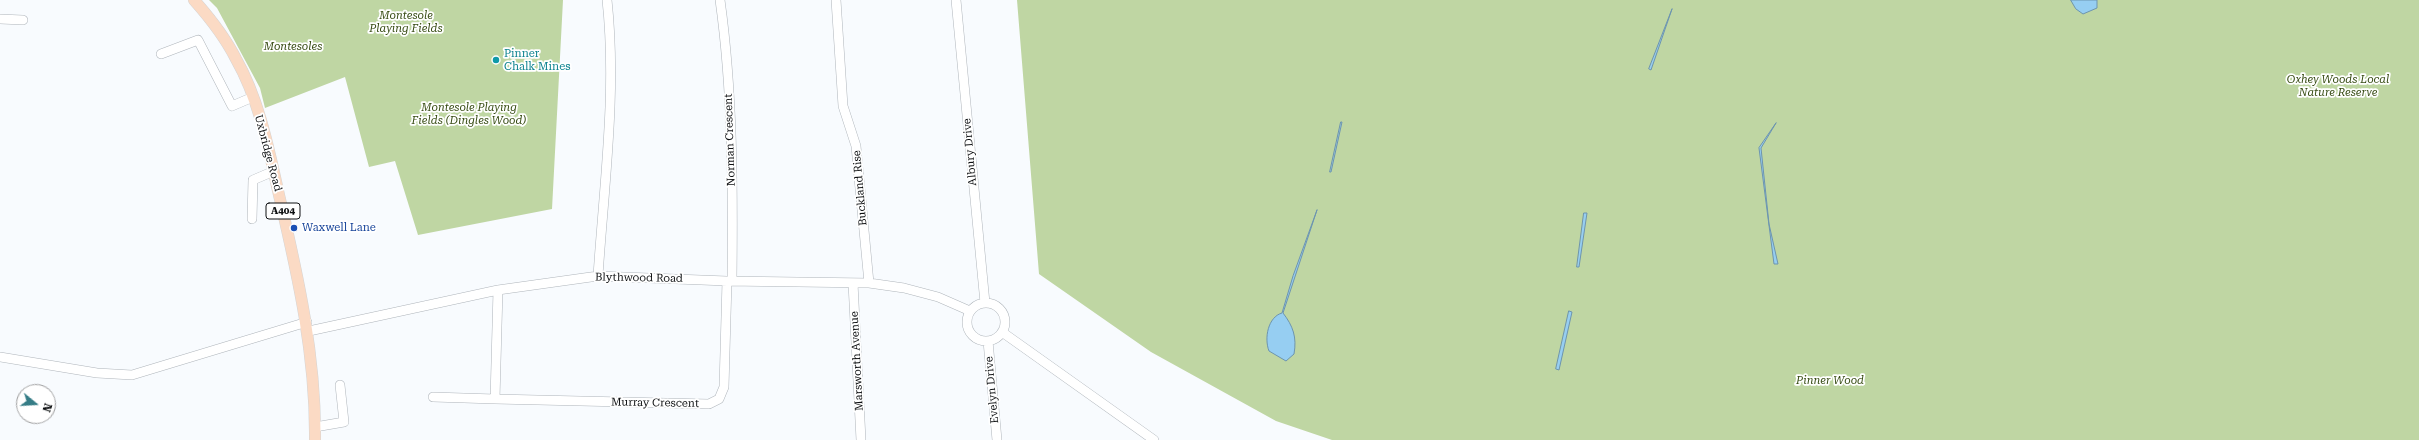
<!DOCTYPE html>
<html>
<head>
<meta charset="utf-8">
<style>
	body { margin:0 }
	#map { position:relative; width:2419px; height:440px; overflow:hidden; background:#f8fbfe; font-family:"Roboto Serif",serif }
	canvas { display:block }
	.north { position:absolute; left:16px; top:384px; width:40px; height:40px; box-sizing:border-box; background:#fff; border:1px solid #9f9fa0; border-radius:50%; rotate:108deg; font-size:11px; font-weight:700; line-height:16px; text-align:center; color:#0e1012 }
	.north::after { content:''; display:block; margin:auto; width:14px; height:18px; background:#357c86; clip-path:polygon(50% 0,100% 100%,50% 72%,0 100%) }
</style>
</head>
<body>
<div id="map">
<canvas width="2419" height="440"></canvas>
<div class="north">N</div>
</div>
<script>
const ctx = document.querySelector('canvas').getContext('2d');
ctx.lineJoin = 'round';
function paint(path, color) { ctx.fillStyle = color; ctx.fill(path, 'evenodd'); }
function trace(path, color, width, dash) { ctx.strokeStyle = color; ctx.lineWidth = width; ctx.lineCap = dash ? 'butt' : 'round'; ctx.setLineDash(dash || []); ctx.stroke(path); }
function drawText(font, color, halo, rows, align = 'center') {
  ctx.font = font + ' "Roboto Serif",serif'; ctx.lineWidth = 3.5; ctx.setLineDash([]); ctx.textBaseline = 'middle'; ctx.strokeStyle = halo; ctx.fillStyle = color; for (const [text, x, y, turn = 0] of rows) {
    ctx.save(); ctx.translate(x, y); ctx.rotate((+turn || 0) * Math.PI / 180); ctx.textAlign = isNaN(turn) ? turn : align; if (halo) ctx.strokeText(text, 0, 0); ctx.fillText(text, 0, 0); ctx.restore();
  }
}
const green = new Path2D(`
	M 209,0 L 563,0 L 552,209 L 418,235 L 395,161 L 369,167 L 345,77 L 265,108 L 260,88 L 217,8 Z
	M 1017,0 L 2419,0 L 2419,440 L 1332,440 L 1276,421 L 1151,352 L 1039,274 Z`);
const water = new Path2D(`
	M 2071,0 L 2097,0 L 2097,8 L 2083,14 L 2076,9 Z
	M 1672,9 L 1651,70 L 1649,69 Z
	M 1341,122 L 1342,122 L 1331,172 L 1330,172 Z
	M 1776,123 L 1761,148 L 1769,224 L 1778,264 L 1774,264 L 1759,148 Z
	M 1317,210 L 1283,313 C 1293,326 1297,337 1294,354 L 1286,361 L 1269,351 C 1264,338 1268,317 1282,313 L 1293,276 Z
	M 1584,213 L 1587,213 L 1579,267 L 1577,267 Z
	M 1569,311 L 1572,312 L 1559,370 L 1556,369 Z`);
const minor = new Path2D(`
	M 720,0 C 733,93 733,188 732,281
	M 836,0 L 843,106 L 856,146 L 869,283
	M 956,0 L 985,303
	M 0,19 L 23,20
	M 161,54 L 198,40 L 232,106 L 253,97
	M 252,219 L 253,180 L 274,171
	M 598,276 C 604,185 617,91 607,0
	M 853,283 L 861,440
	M 498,290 L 495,399 L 709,404 L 719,399 L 724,387 L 727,281
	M967 322a19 19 0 1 1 38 0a19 19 0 1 1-38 0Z
	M 309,331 L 498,290 L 598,276 L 727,281 L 869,283 L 904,288 L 938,297 L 970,311
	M 1002,332 L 1154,440
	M 988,341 L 997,440
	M 0,357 L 97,373 L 132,375 L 307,322
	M 433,397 L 495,399
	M 315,427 L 344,422 L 340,385`);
const major = new Path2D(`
	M 194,0 C 210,18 225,37 236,59 C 259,99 269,150 279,195 C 298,276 316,356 315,440`);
const markers = [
	[496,60,4,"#0f9aa8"],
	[294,228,4,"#1a4fb4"]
];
const shields = [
	[283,211,34]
];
const shieldNames = [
	["A404",283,211]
];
const parkNames = [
	["Montesole",406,16],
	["Playing Fields",406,29],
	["Montesoles",293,47],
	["Oxhey Woods Local",2338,80],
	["Nature Reserve",2338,93],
	["Montesole Playing",469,108],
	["Fields (Dingles Wood)",469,121],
	["Pinner Wood",1830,381]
];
const cultureNames = [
	["Pinner",504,54],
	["Chalk Mines",504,67]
];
const streetNames = [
	["Norman Crescent",730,140,-92],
	["Albury Drive",970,152,-95],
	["Uxbridge Road",268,153,75],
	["Buckland Rise",860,188,-95],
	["Blythwood Road",639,278,1],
	["Marsworth Avenue",857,361,-93],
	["Evelyn Drive",992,390,-95],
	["Murray Crescent",655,403,1]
];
const transitNames = [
	["Waxwell Lane",302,228]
];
paint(green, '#bfd6a3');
paint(water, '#96cef2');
trace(water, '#6d95af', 1);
trace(minor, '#afb5bb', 10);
trace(major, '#d4d4d4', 12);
trace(minor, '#fff', 9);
trace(major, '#fbdac4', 11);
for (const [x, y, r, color] of markers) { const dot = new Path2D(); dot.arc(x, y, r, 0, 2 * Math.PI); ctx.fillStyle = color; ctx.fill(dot); trace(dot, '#fff', 1.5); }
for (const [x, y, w] of shields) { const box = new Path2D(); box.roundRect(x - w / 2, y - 8, w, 16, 3); ctx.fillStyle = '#fff'; ctx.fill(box); trace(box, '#0e1012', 1); }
drawText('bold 10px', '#0e1012', null, shieldNames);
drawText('italic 11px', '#364b12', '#fff', parkNames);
drawText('11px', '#0d838f', '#fff', cultureNames, 'left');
drawText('11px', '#0e1012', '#fff', streetNames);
drawText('11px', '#164399', '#fff', transitNames, 'left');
</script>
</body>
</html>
